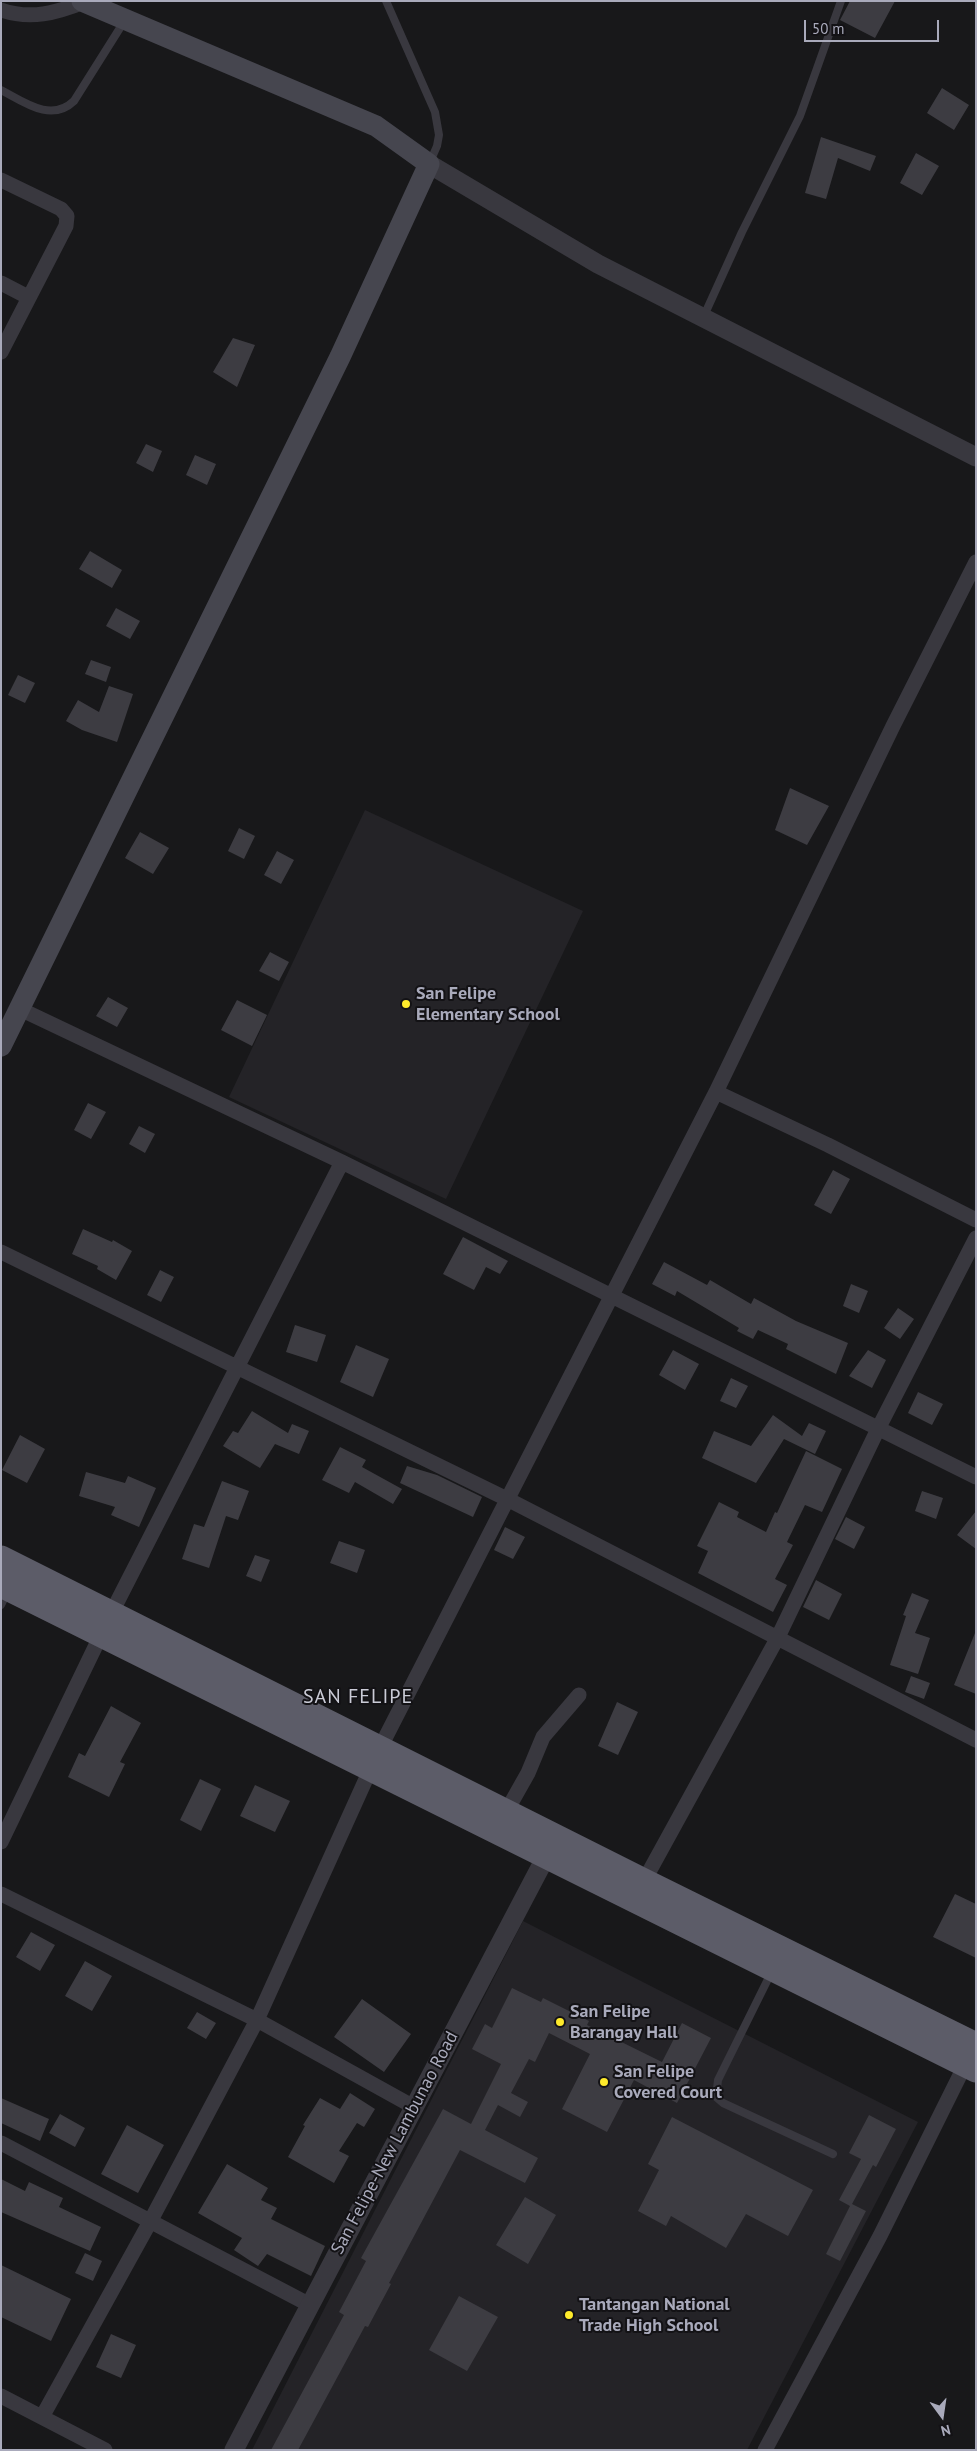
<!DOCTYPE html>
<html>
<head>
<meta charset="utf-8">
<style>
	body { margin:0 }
	#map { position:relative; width:977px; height:2451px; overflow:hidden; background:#18181a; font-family:"PT Sans",sans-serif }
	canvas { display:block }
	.frame { position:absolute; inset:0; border:2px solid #a9aabb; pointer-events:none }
	.north { position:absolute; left:917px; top:2391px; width:50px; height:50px; -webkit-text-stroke:4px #131215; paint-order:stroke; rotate:166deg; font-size:14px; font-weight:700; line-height:20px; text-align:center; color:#a9aabb }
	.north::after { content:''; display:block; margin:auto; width:18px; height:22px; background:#a9aabb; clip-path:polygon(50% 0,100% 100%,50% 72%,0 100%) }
	.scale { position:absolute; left:804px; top:20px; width:135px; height:22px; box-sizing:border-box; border:2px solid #a9aabb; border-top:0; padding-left:6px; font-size:15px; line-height:18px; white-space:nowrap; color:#a9aabb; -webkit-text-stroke:4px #131215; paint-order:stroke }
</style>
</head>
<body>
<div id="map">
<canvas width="977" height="2451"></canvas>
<div class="frame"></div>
<div class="north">N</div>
<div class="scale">50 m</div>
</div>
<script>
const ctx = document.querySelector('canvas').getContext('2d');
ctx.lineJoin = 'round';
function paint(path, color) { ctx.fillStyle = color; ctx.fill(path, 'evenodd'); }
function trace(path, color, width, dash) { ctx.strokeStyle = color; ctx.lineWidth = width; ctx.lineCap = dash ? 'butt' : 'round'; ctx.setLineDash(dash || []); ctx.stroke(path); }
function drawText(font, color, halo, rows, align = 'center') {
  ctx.font = font + ' "PT Sans",sans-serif'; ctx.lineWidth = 4; ctx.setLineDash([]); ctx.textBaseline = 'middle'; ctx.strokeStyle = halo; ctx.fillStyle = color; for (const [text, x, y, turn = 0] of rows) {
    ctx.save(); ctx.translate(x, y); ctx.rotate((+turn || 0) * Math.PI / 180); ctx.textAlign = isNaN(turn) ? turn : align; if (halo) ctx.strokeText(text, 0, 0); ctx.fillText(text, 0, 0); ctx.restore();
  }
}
const built = new Path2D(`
	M 365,810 L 583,911 L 446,1199 L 229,1097 Z
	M 523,1921 L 918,2122 L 747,2450 L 252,2450 Z`);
const building = new Path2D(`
	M 850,1 L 895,1 L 875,38 L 840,20 Z
	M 942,88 L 969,105 L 954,130 L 927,113 Z
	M 821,137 L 876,156 L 870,171 L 838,158 L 826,199 L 805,193 Z
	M 916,153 L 939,166 L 922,195 L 900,183 Z
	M 233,338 L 255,345 L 237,387 L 213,372 Z
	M 146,444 L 162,451 L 153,472 L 136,463 Z
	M 195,455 L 216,464 L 207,485 L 186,475 Z
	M 90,551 L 122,570 L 112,588 L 79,569 Z
	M 116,608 L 140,621 L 130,639 L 106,626 Z
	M 91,660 L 111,667 L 106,682 L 85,674 Z
	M 18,675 L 35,683 L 25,703 L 8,695 Z
	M 109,686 L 133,694 L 117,742 L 82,730 L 66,721 L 78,700 L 99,712 Z
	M 790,788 L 829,806 L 807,845 L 775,830 Z
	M 239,828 L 255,836 L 244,859 L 228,851 Z
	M 140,832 L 169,848 L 153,874 L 125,858 Z
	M 277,851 L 294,860 L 281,884 L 264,875 Z
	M 270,952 L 289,962 L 279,981 L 259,971 Z
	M 108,997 L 128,1008 L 117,1027 L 96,1016 Z
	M 237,1000 L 267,1015 L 252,1046 L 221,1030 Z
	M 88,1103 L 106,1112 L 91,1139 L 74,1130 Z
	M 139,1126 L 155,1134 L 145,1153 L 129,1144 Z
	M 833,1170 L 850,1179 L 831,1214 L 814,1205 Z
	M 83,1229 L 112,1242 L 113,1240 L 132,1251 L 116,1280 L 97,1269 L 98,1266 L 72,1254 Z
	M 463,1237 L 508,1261 L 500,1274 L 486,1267 L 474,1290 L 443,1274 Z
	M 664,1262 L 707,1285 L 710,1280 L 751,1304 L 754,1298 L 796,1321 L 848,1343 L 836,1374 L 786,1349 L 788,1344 L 758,1330 L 753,1339 L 737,1331 L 739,1328 L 677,1291 L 675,1296 L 652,1284 Z
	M 160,1270 L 174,1277 L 161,1302 L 147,1295 Z
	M 851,1284 L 868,1291 L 859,1313 L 843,1306 Z
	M 898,1308 L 914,1319 L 900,1339 L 884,1328 Z
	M 295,1325 L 326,1335 L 317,1362 L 286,1352 Z
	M 356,1345 L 389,1359 L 373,1397 L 340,1382 Z
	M 673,1350 L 699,1364 L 685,1390 L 659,1375 Z
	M 868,1350 L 886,1360 L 872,1388 L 849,1376 Z
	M 731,1378 L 748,1386 L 736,1408 L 720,1401 Z
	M 918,1392 L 943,1404 L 932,1425 L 908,1413 Z
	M 252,1411 L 288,1433 L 292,1424 L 309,1431 L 299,1454 L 275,1444 L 260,1468 L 223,1446 L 233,1431 L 238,1433 Z
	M 773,1415 L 802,1436 L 809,1423 L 826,1431 L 815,1454 L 784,1439 L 756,1483 L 702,1458 L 714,1431 L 751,1446 Z
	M 20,1435 L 45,1449 L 27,1483 L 2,1470 Z
	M 340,1447 L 366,1460 L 362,1467 L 402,1489 L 393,1504 L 355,1482 L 349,1493 L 322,1480 Z
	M 806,1451 L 842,1469 L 822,1512 L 805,1505 L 787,1542 L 793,1545 L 775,1579 L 787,1585 L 773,1612 L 698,1573 L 708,1551 L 697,1546 L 719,1502 L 739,1512 L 737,1517 L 766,1532 L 775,1512 L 777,1513 Z
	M 407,1466 L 437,1475 L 482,1497 L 473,1517 L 400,1483 Z
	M 86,1472 L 125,1483 L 128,1476 L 156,1488 L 139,1527 L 111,1515 L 115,1507 L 79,1496 Z
	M 222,1481 L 249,1491 L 238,1520 L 226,1516 L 209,1568 L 182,1559 L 194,1524 L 204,1527 Z
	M 922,1491 L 943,1498 L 936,1519 L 915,1511 Z
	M 976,1511 L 976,1549 L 957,1535 Z
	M 846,1517 L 865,1527 L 854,1549 L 835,1539 Z
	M 505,1527 L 525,1537 L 513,1559 L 494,1550 Z
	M 339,1541 L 365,1550 L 357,1573 L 330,1563 Z
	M 255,1555 L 270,1560 L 261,1582 L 246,1576 Z
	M 816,1580 L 842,1594 L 829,1620 L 803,1607 Z
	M 912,1593 L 929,1600 L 915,1633 L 930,1638 L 918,1674 L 890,1665 L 906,1616 L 903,1615 Z
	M 975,1633 L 976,1633 L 976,1694 L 954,1685 Z
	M 911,1676 L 930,1683 L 924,1699 L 905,1692 Z
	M 617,1702 L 638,1712 L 618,1755 L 598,1746 Z
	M 111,1706 L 141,1723 L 120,1762 L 125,1764 L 109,1797 L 68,1777 L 79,1753 L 85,1756 Z
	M 200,1779 L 221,1789 L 201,1831 L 180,1820 Z
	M 255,1785 L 290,1801 L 275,1832 L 240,1816 Z
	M 955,1894 L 976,1904 L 976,1958 L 933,1937 Z
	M 31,1932 L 55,1945 L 40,1971 L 16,1957 Z
	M 85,1961 L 112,1976 L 92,2011 L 65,1996 Z
	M 512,1988 L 541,2002 L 543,1998 L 589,2021 L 587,2025 L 662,2062 L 682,2023 L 711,2038 L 677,2103 L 634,2080 L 607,2132 L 562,2109 L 590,2054 L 549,2033 L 535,2062 L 529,2059 L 511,2093 L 528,2102 L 520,2117 L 498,2105 L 485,2130 L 538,2158 L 525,2183 L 460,2150 L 389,2283 L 391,2284 L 368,2327 L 365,2326 L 298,2450 L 271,2450 L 344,2315 L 339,2312 L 366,2261 L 361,2258 L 443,2109 L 471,2124 L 501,2064 L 472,2049 L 485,2024 L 492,2028 Z
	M 362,1999 L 411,2034 L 384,2072 L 334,2037 Z
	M 197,2012 L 216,2023 L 206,2039 L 187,2028 Z
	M 350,2093 L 375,2109 L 364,2127 L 357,2123 L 339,2151 L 349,2156 L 334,2183 L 288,2157 L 305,2126 L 303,2125 L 320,2098 L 340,2109 Z
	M 1,2098 L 49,2119 L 40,2141 L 1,2123 Z
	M 60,2114 L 85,2128 L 75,2147 L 49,2133 Z
	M 869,2115 L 896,2129 L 876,2167 L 873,2165 L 852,2204 L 866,2211 L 840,2261 L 826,2254 L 850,2206 L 839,2200 L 861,2159 L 849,2153 Z
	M 672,2117 L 813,2190 L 788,2236 L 746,2214 L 726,2248 L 671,2216 L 666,2226 L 638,2211 L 659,2170 L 648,2164 Z
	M 127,2125 L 164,2145 L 138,2193 L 101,2174 Z
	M 227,2164 L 268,2188 L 261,2200 L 277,2208 L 271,2219 L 325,2246 L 311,2276 L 267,2254 L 258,2266 L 234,2250 L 242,2238 L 198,2213 Z
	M 1,2179 L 25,2191 L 29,2182 L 63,2198 L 59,2207 L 101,2227 L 90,2251 L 1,2212 Z
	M 525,2197 L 556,2215 L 528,2264 L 496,2245 Z
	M 85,2253 L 102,2261 L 93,2281 L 75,2273 Z
	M 1,2265 L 71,2299 L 51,2341 L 1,2317 Z
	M 459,2296 L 498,2317 L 467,2371 L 429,2350 Z
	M 111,2334 L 136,2345 L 121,2378 L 96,2367 Z`);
const service = new Path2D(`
	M 386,1 L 435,112 L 439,135 L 437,146 L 430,162
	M 1,90 C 24,102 51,123 74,101 L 125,20
	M 703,318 L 742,232 L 800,116 L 841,1
	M 1,1605 L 7,1593
	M 771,1973 L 718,2080 L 716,2097 L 723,2103 L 833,2154`);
const minor = new Path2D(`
	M 1,10 C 31,20 56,13 84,2
	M 1,180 L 61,209 L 67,216 L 66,226 L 1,352
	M 1,283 L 28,297
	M 20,1009 L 342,1162 L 976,1477
	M 716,1092 L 828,1145 L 976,1220
	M 1,1252 L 509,1500 L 976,1740
	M 506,1812 L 528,1773 L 543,1737 L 579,1695
	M 1,1842 L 112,1612 L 342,1162
	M 644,1881 L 778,1637 L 878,1429 L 976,1238
	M 1,1894 L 257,2020 L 414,2107
	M 1,2143 L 310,2305
	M 1,2396 L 105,2450
	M 42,2417 L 151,2220 L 257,2020 L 380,1748 L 716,1092 L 893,726 L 976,562
	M 765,2450 L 880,2236 L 969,2057`);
const tertiary = new Path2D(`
	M 429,164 L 598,264 L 976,457
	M 234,2450 L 552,1845`);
const secondary = new Path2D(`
	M 1,1046 L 340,357 L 429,164 L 376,126 L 82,1`);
const trunk = new Path2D(`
	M 1,1558 L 644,1881 L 976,2045
	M 1,1585 L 976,2070`);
const markers = [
	[406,1004,5,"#feea2b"],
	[560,2022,5,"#feea2b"],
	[604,2082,5,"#feea2b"],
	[569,2315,5,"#feea2b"]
];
const poiNames = [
	["San Felipe",416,994],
	["Elementary School",416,1015],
	["San Felipe",570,2012],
	["Barangay Hall",570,2033],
	["San Felipe",614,2072],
	["Covered Court",614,2093],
	["Tantangan National",579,2305],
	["Trade High School",579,2326]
];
const streetNames = [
	["San Felipe-New Lambunao Road",395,2143,-62]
];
const quarterNames = [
	["SAN FELIPE",358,1697]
];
paint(built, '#242327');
paint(building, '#3d3c42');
trace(service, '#39383f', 8);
trace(minor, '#39383f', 15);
trace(tertiary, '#39383f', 19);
trace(secondary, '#46464f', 21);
trace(trunk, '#5c5c68', 25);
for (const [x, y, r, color] of markers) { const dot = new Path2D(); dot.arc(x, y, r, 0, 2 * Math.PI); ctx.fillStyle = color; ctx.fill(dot); trace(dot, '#131215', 2); }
drawText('bold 18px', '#a9aabb', '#131215', poiNames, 'left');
drawText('18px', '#a9aabb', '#131215', streetNames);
ctx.letterSpacing = '1px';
drawText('20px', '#cacbd6', '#131215', quarterNames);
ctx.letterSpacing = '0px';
</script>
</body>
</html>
